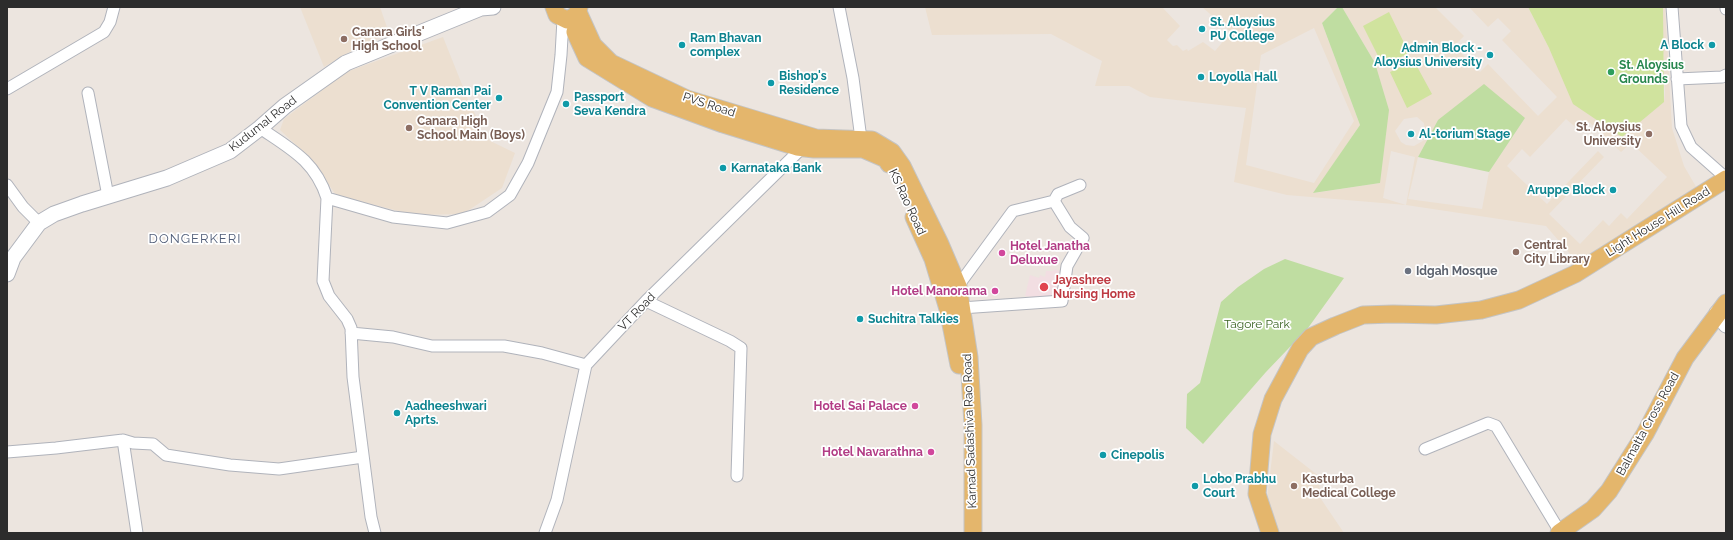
<!DOCTYPE html>
<html>
<head>
<meta charset="utf-8">
<style>
	body { margin:0 }
	#map { position:relative; width:1733px; height:540px; overflow:hidden; background:#ece5df; font-family:Raleway,sans-serif }
	canvas { display:block }
	.frame { position:absolute; inset:0; border:8px solid #2c2c2c; pointer-events:none }
</style>
</head>
<body>
<div id="map">
<canvas width="1733" height="540"></canvas>
<div class="frame"></div>
</div>
<script>
const ctx = document.querySelector('canvas').getContext('2d');
ctx.lineJoin = 'round';
function paint(path, color) { ctx.fillStyle = color; ctx.fill(path, 'evenodd'); }
function trace(path, color, width, dash) { ctx.strokeStyle = color; ctx.lineWidth = width; ctx.lineCap = dash ? 'butt' : 'round'; ctx.setLineDash(dash || []); ctx.stroke(path); }
function drawText(font, color, halo, rows, align = 'center') {
  ctx.font = font + ' Raleway,sans-serif'; ctx.lineWidth = 3.5; ctx.setLineDash([]); ctx.textBaseline = 'middle'; ctx.strokeStyle = halo; ctx.fillStyle = color; for (const [text, x, y, turn = 0] of rows) {
    ctx.save(); ctx.translate(x, y); ctx.rotate((+turn || 0) * Math.PI / 180); ctx.textAlign = isNaN(turn) ? turn : align; if (halo) ctx.strokeText(text, 0, 0); ctx.fillText(text, 0, 0); ctx.restore();
  }
}
const education = new Path2D(`
	M 300,7 L 380,7 L 389,33 L 362,45 L 324,67 Z
	M 925,7 L 1162,7 L 1180,26 L 1167,40 L 1173,46 L 1177,45 L 1183,51 L 1187,49 L 1188,51 L 1203,42 L 1215,51 L 1231,32 L 1202,7 L 1338,7 L 1322,23 L 1360,125 L 1314,193 L 1380,183 L 1375,63 L 1342,7 L 1435,7 L 1464,36 L 1454,46 L 1480,72 L 1488,64 L 1538,116 L 1557,97 L 1502,40 L 1511,31 L 1498,18 L 1488,27 L 1469,7 L 1528,7 L 1549,48 L 1641,120 L 1664,101 L 1665,92 L 1662,28 L 1663,7 L 1665,7 L 1672,128 L 1684,166 L 1698,190 L 1577,262 L 1546,226 L 1406,205 L 1287,195 L 1234,182 L 1246,108 L 1150,97 L 1129,86 L 1095,86 L 1102,61 L 1051,34 L 932,35 ZM 1314,28 L 1354,121 L 1314,183 L 1246,165 L 1261,55 ZM 1417,117 L 1424,123 L 1426,139 L 1414,146 L 1406,145 L 1401,142 L 1395,131 L 1404,119 ZM 1525,118 L 1489,172 L 1482,209 L 1408,199 L 1418,157 L 1438,120 ZM 1566,119 L 1580,131 L 1589,122 L 1621,152 L 1631,143 L 1667,177 L 1627,219 L 1621,213 L 1609,226 L 1603,220 L 1580,244 L 1549,214 L 1604,157 L 1598,151 L 1547,204 L 1507,166 L 1522,149 L 1530,157 ZM 1391,151 L 1415,157 L 1406,205 L 1383,198 Z
	M 443,37 L 469,102 L 481,126 L 476,134 L 515,153 L 502,188 L 463,214 L 414,215 L 336,195 L 311,159 L 280,130 L 284,119 L 346,72 Z
	M 1274,441 L 1320,477 L 1319,496 L 1344,533 L 1276,533 L 1267,499 Z`);
const medical = new Path2D(`
	M 1054,269 L 1063,272 L 1059,300 L 1025,296 L 1030,275 L 1039,278 L 1040,275 L 1045,277 L 1046,271 L 1053,271 Z`);
const green = new Path2D(`
	M 1338,7 L 1342,7 L 1375,63 L 1389,110 L 1380,183 L 1313,193 L 1360,125 L 1322,23 Z
	M 1484,84 L 1525,118 L 1489,172 L 1418,157 L 1438,120 Z
	M 1285,259 L 1344,278 L 1308,328 L 1266,372 L 1203,444 L 1186,428 L 1187,394 L 1200,383 L 1221,302 L 1238,287 L 1264,269 Z`);
const pitch = new Path2D(`
	M 1528,7 L 1663,7 L 1664,102 L 1622,137 L 1573,104 L 1549,48 Z
	M 1389,12 L 1409,53 L 1383,66 L 1363,26 Z
	M 1414,61 L 1432,94 L 1407,108 L 1390,72 Z`);
const street = new Path2D(`
	M 839,7 L 853,78 L 861,139
	M 1672,7 L 1681,126 L 1691,147 L 1726,178
	M 1726,7 L 1726,9
	M 1677,79 L 1722,77 L 1726,75
	M 7,89 L 104,32 L 110,22 L 114,7
	M 88,93 L 108,196
	M 260,128 C 291,149 315,161 327,198 L 393,217 L 447,223 L 487,212 L 510,195 L 528,163 L 557,92 L 561,55 L 563,19
	M 7,185 L 23,207 L 39,223
	M 327,198 L 323,281 L 329,296 L 347,319 L 351,328 L 353,377 L 371,517 L 375,533
	M 955,287 L 958,286 L 1013,211 L 1054,201 L 1058,194 L 1080,185
	M 646,301 L 730,341 L 741,348 L 737,476
	M 961,308 L 1062,301 L 1067,266 L 1083,238 L 1070,227 L 1054,201
	M 351,333 L 393,337 L 432,346 L 504,346 L 542,353 L 586,365
	M 123,440 L 137,533
	M 1425,449 L 1488,423 L 1496,426 L 1560,532
	M 7,452 L 56,448 L 123,440 L 133,443 L 153,444 L 166,455 L 230,465 L 279,469 L 363,457
	M 545,533 L 557,500 L 586,365 L 646,301 L 805,145`);
const secondary = new Path2D(`
	M 7,274 L 13,258 L 39,223 L 54,214 L 82,204 L 167,178 L 230,151 L 260,128 L 285,106 L 346,63 L 481,8 L 493,7
	M 1717,313 L 1726,325`);
const primary = new Path2D(`
	M 554,7 L 557,15 L 567,20 L 577,15 L 579,7
	M 578,12 L 593,45 L 611,63 L 687,99 L 816,138 L 872,140 L 892,152 L 902,166 L 940,244 L 958,286 L 969,357 L 973,425 L 973,533
	M 575,32 L 587,58 L 652,98 L 723,124 L 797,147 L 814,149 L 863,149 L 886,159 L 889,164
	M 914,217 L 933,259 L 948,309 L 959,365
	M 1270,533 L 1257,494 L 1262,434 L 1273,399 L 1300,349 L 1311,337 L 1335,326 L 1363,315 L 1393,314 L 1436,315 L 1481,310 L 1519,300 L 1575,274 L 1726,179
	M 1559,533 L 1593,509 L 1609,491 L 1645,434 L 1685,358 L 1726,303`);
const markers = [
	[1202,29,4,"#0f9aa8"],
	[344,39,4,"#8d6e63"],
	[682,45,4,"#0f9aa8"],
	[1712,45,4,"#0f9aa8"],
	[1490,55,4,"#0f9aa8"],
	[1611,72,4,"#2e9e5b"],
	[1201,77,4,"#0f9aa8"],
	[771,83,4,"#0f9aa8"],
	[499,98,4,"#0f9aa8"],
	[566,104,4,"#0f9aa8"],
	[409,128,4,"#8d6e63"],
	[1411,134,4,"#0f9aa8"],
	[1649,134,4,"#8d6e63"],
	[723,168,4,"#0f9aa8"],
	[1613,190,4,"#0f9aa8"],
	[1516,252,4,"#8d6e63"],
	[1002,253,4,"#d1479c"],
	[1408,271,4,"#6b7280"],
	[1044,287,5,"#e0444e"],
	[995,291,4,"#d1479c"],
	[860,319,4,"#0f9aa8"],
	[915,406,4,"#d1479c"],
	[397,413,4,"#0f9aa8"],
	[931,452,4,"#d1479c"],
	[1103,455,4,"#0f9aa8"],
	[1195,486,4,"#0f9aa8"],
	[1294,486,4,"#8d6e63"]
];
const cultureNames = [
	["St. Aloysius",1210,22],
	["PU College",1210,36],
	["Ram Bhavan",690,38],
	["complex",690,52],
	["A Block",1704,45,"right"],
	["Admin Block -",1482,48,"right"],
	["Aloysius University",1482,62,"right"],
	["Bishop's",779,76],
	["Residence",779,90],
	["Loyolla Hall",1209,77],
	["T V Raman Pai",491,91,"right"],
	["Convention Center",491,105,"right"],
	["Passport",574,97],
	["Seva Kendra",574,111],
	["Al-torium Stage",1419,134],
	["Karnataka Bank",731,168],
	["Aruppe Block",1605,190,"right"],
	["Suchitra Talkies",868,319],
	["Aadheeshwari",405,406],
	["Aprts.",405,420],
	["Cinepolis",1111,455],
	["Lobo Prabhu",1203,479],
	["Court",1203,493]
];
const educationNames = [
	["Canara Girls'",352,32],
	["High School",352,46],
	["Canara High",417,121],
	["School Main (Boys)",417,135],
	["St. Aloysius",1641,127,"right"],
	["University",1641,141,"right"],
	["Central",1524,245],
	["City Library",1524,259],
	["Kasturba",1302,479],
	["Medical College",1302,493]
];
const leisureNames = [
	["St. Aloysius",1619,65],
	["Grounds",1619,79]
];
const streetNames = [
	["PVS Road",709,105,18],
	["Kudumal Road",263,124,-38],
	["KS Rao Road",907,202,65],
	["Light House Hill Road",1658,222,-32],
	["VT Road",637,312,-46],
	["Balmatta Cross Road",1648,424,-61],
	["Karnad Sadashiva Rao Road",970,431,-92]
];
const hotelNames = [
	["Hotel Janatha",1010,246,"left"],
	["Deluxue",1010,260,"left"],
	["Hotel Manorama",987,291],
	["Hotel Sai Palace",907,406],
	["Hotel Navarathna",923,452]
];
const worshipNames = [
	["Idgah Mosque",1416,271]
];
const healthNames = [
	["Jayashree",1053,280],
	["Nursing Home",1053,294]
];
const parkNames = [
	["Tagore Park",1257,324]
];
const neighbourhoodNames = [
	["DONGERKERI",195,239]
];
paint(education, '#ecdfd0');
paint(medical, '#f2dee2');
paint(green, '#bfdda1');
paint(pitch, '#d0e39e');
trace(street, '#b0b3bb', 13);
trace(secondary, '#b0b3bb', 17);
trace(primary, '#c4c4c4', 19);
trace(street, '#fff', 11);
trace(secondary, '#fff', 15);
trace(primary, '#e4b66c', 17);
for (const [x, y, r, color] of markers) { const dot = new Path2D(); dot.arc(x, y, r, 0, 2 * Math.PI); ctx.fillStyle = color; ctx.fill(dot); trace(dot, '#fff', 1.5); }
drawText('bold 12px', '#0d838f', '#fff', cultureNames, 'left');
drawText('bold 12px', '#785e54', '#fff', educationNames, 'left');
drawText('bold 12px', '#27864d', '#fff', leisureNames, 'left');
drawText('12px', '#2c2c2c', '#fff', streetNames);
drawText('bold 12px', '#b23c85', '#fff', hotelNames, 'right');
drawText('bold 12px', '#5b616d', '#fff', worshipNames, 'left');
drawText('bold 12px', '#be3a42', '#fff', healthNames, 'left');
drawText('12px', '#396321', '#fff', parkNames);
ctx.letterSpacing = '1px';
drawText('13px', '#505d78', '#fff', neighbourhoodNames);
ctx.letterSpacing = '0px';
</script>
</body>
</html>
